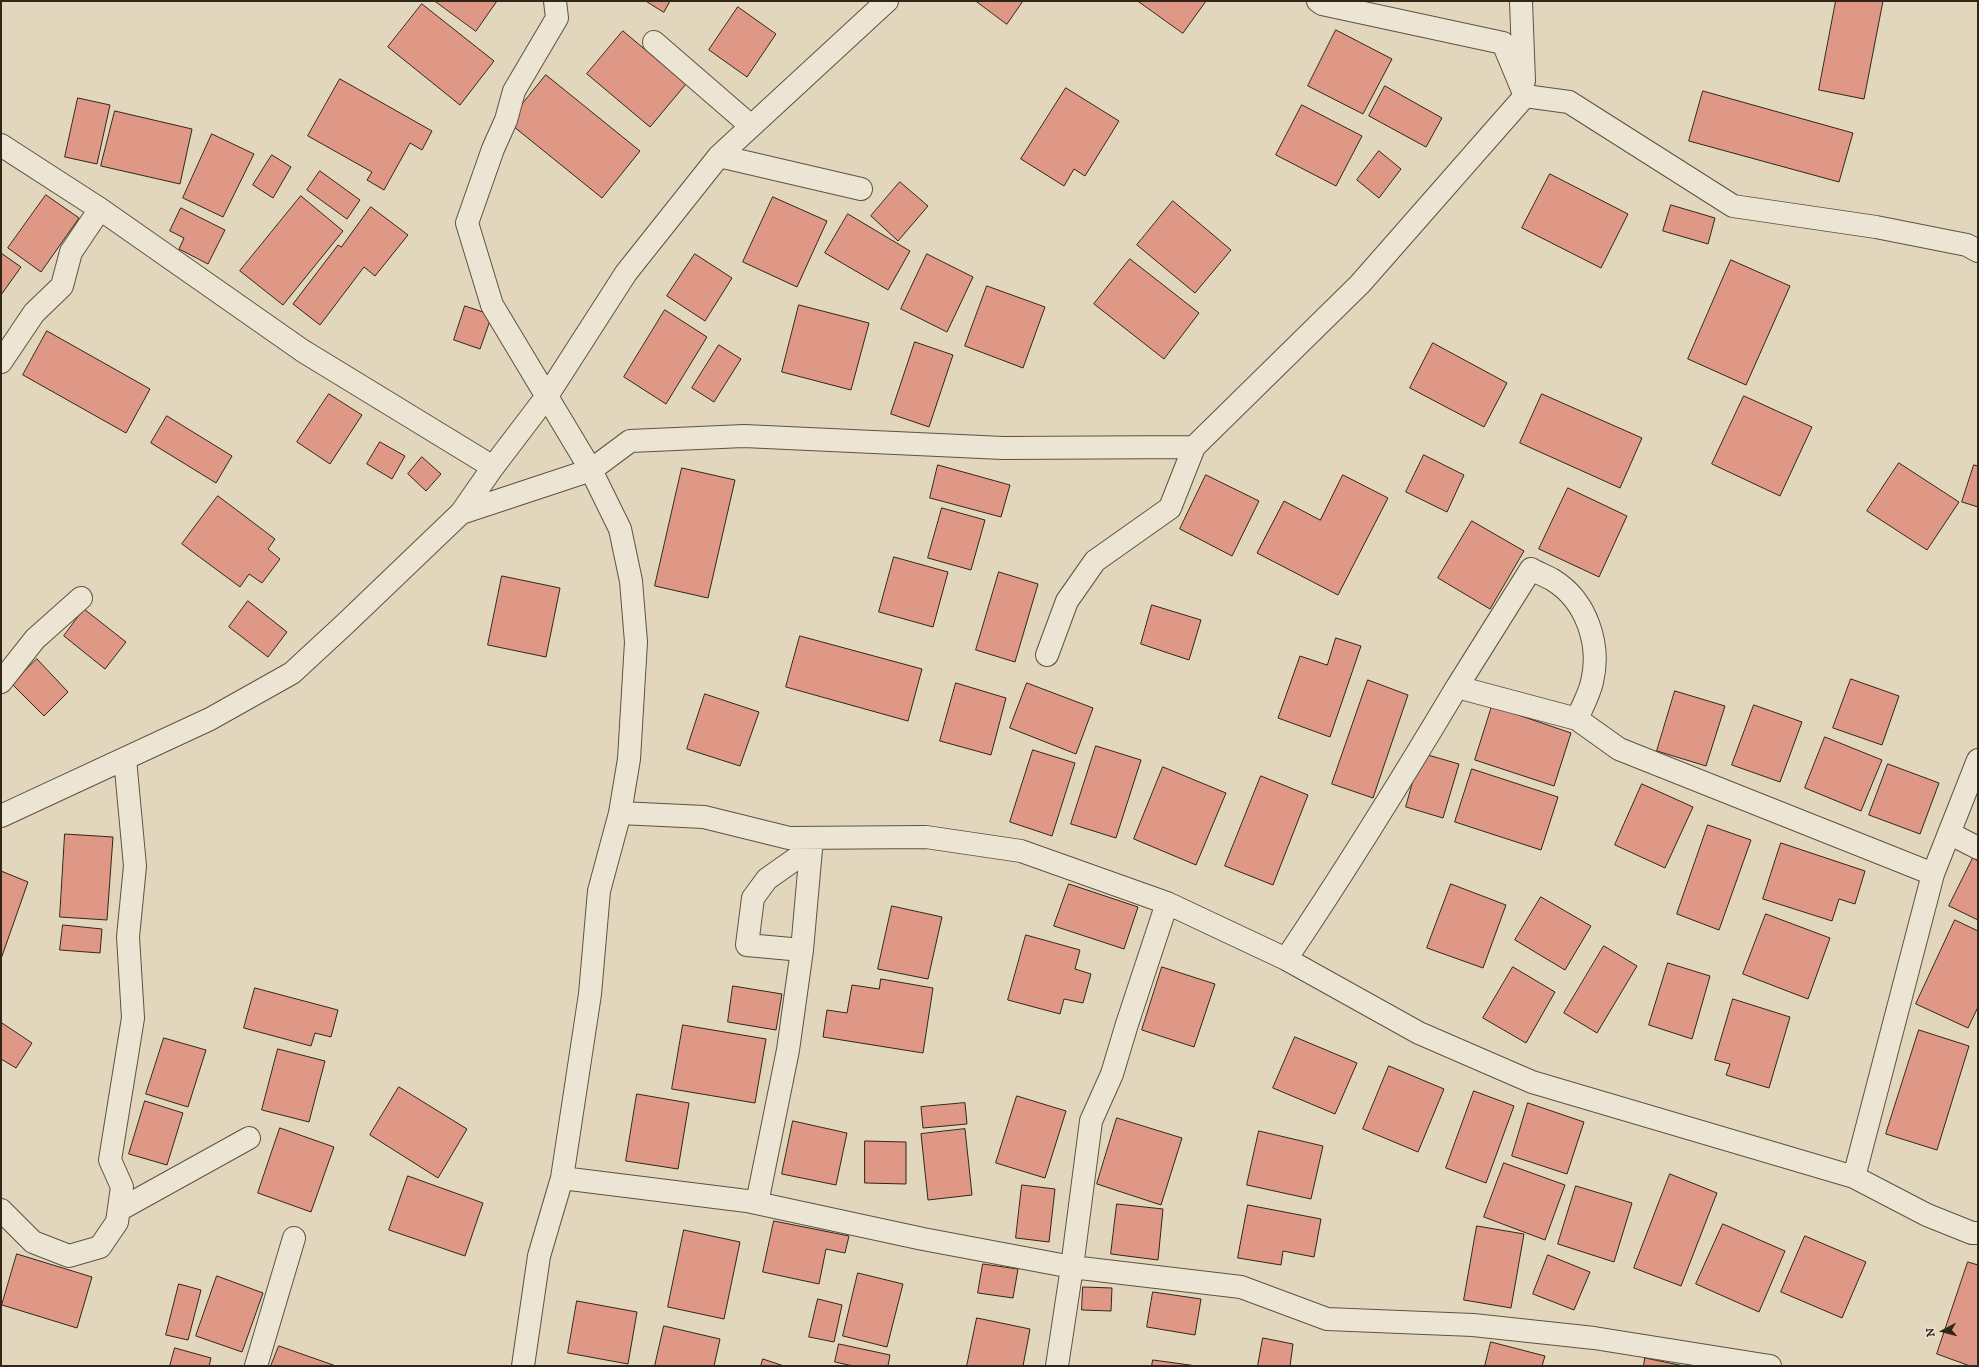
<!DOCTYPE html>
<html>
<head>
<meta charset="utf-8">
<style>
	body { margin:0 }
	#map { position:relative; width:1979px; height:1367px; overflow:hidden; background:#e2d7bd; font-family:"IM FELL DW Pica",serif }
	canvas { display:block }
	.frame { position:absolute; inset:0; border:2px solid #322619; pointer-events:none }
	.north { position:absolute; left:1923px; top:1311px; width:40px; height:40px; -webkit-text-stroke:3px #ece5d4; paint-order:stroke; rotate:264deg; font-size:11px; font-weight:700; line-height:16px; text-align:center; color:#322619 }
	.north::after { content:''; display:block; margin:auto; width:14px; height:18px; background:#322619; clip-path:polygon(50% 0,100% 100%,50% 72%,0 100%) }
</style>
</head>
<body>
<div id="map">
<canvas width="1979" height="1367"></canvas>
<div class="frame"></div>
<div class="north">N</div>
</div>
<script>
const ctx = document.querySelector('canvas').getContext('2d');
ctx.lineJoin = 'round';
function paint(path, color) { ctx.fillStyle = color; ctx.fill(path, 'evenodd'); }
function trace(path, color, width, dash) { ctx.strokeStyle = color; ctx.lineWidth = width; ctx.lineCap = dash ? 'butt' : 'round'; ctx.setLineDash(dash || []); ctx.stroke(path); }
const building = new Path2D(`
	M 435,1 L 497,1 L 476,31 Z
	M 646,1 L 670,1 L 664,12 Z
	M 976,1 L 1023,1 L 1007,24 Z
	M 1138,1 L 1206,1 L 1183,33 Z
	M 1836,1 L 1883,1 L 1864,99 L 1819,90 Z
	M 422,4 L 494,61 L 460,105 L 388,47 Z
	M 738,7 L 776,34 L 747,77 L 709,50 Z
	M 1336,30 L 1392,59 L 1363,114 L 1308,86 Z
	M 623,31 L 686,84 L 650,127 L 587,74 Z
	M 546,75 L 640,151 L 602,198 L 508,122 Z
	M 340,79 L 432,131 L 422,150 L 410,143 L 384,190 L 367,180 L 372,172 L 308,136 Z
	M 1385,86 L 1442,118 L 1426,147 L 1369,116 Z
	M 1066,88 L 1119,121 L 1085,176 L 1074,169 L 1064,186 L 1021,159 Z
	M 1703,91 L 1853,133 L 1839,182 L 1689,141 Z
	M 78,98 L 110,105 L 97,164 L 65,157 Z
	M 1302,105 L 1362,136 L 1336,186 L 1276,155 Z
	M 115,111 L 192,129 L 180,184 L 101,166 Z
	M 212,134 L 254,154 L 223,217 L 183,198 Z
	M 1379,151 L 1401,169 L 1379,198 L 1357,180 Z
	M 272,155 L 291,167 L 273,198 L 253,185 Z
	M 320,171 L 360,200 L 347,219 L 307,190 Z
	M 1550,174 L 1628,214 L 1601,268 L 1522,228 Z
	M 900,182 L 928,206 L 898,241 L 871,216 Z
	M 46,195 L 79,218 L 41,272 L 8,248 Z
	M 301,196 L 343,231 L 283,305 L 240,271 Z
	M 773,197 L 827,221 L 797,287 L 743,262 Z
	M 1173,201 L 1231,250 L 1195,293 L 1137,245 Z
	M 1671,205 L 1715,218 L 1708,244 L 1663,231 Z
	M 371,207 L 408,235 L 375,276 L 364,267 L 320,325 L 293,304 L 338,245 L 341,247 Z
	M 181,208 L 225,230 L 208,264 L 179,249 L 184,238 L 170,231 Z
	M 848,214 L 910,251 L 888,290 L 825,253 Z
	M 1,253 L 21,267 L 1,295 Z
	M 695,254 L 732,278 L 705,321 L 667,296 Z
	M 927,254 L 973,277 L 947,332 L 901,309 Z
	M 1130,259 L 1199,313 L 1164,359 L 1094,304 Z
	M 1731,260 L 1790,286 L 1746,385 L 1688,359 Z
	M 987,286 L 1045,307 L 1023,368 L 965,346 Z
	M 799,305 L 869,323 L 851,390 L 782,372 Z
	M 465,306 L 492,315 L 480,349 L 454,340 Z
	M 665,310 L 707,337 L 666,404 L 624,377 Z
	M 47,331 L 150,389 L 126,433 L 23,375 Z
	M 915,342 L 953,355 L 929,427 L 891,414 Z
	M 1433,343 L 1507,383 L 1484,427 L 1410,388 Z
	M 719,345 L 741,359 L 714,402 L 692,388 Z
	M 329,394 L 362,415 L 330,464 L 297,442 Z
	M 1542,394 L 1642,438 L 1620,488 L 1520,443 Z
	M 1744,396 L 1812,427 L 1780,496 L 1712,464 Z
	M 167,416 L 232,456 L 216,483 L 151,443 Z
	M 380,442 L 405,456 L 392,479 L 367,464 Z
	M 1424,455 L 1464,475 L 1447,512 L 1406,492 Z
	M 422,457 L 441,474 L 426,491 L 408,474 Z
	M 1899,463 L 1959,502 L 1927,550 L 1867,511 Z
	M 938,465 L 1010,485 L 1001,517 L 930,498 Z
	M 1974,465 L 1978,466 L 1978,507 L 1962,502 Z
	M 682,468 L 735,480 L 708,598 L 655,586 Z
	M 1206,475 L 1259,501 L 1232,556 L 1180,529 Z
	M 1343,475 L 1388,498 L 1338,595 L 1257,553 L 1284,501 L 1320,520 Z
	M 1568,488 L 1627,516 L 1599,577 L 1539,549 Z
	M 218,496 L 275,539 L 268,549 L 280,559 L 262,583 L 249,574 L 240,587 L 182,544 Z
	M 942,508 L 985,520 L 971,570 L 928,558 Z
	M 1472,521 L 1524,551 L 1490,609 L 1438,578 Z
	M 894,557 L 948,572 L 933,627 L 879,612 Z
	M 999,572 L 1038,584 L 1015,662 L 976,650 Z
	M 502,576 L 560,588 L 546,657 L 488,645 Z
	M 248,601 L 287,632 L 268,657 L 229,627 Z
	M 1152,605 L 1201,620 L 1189,660 L 1141,644 Z
	M 84,609 L 126,642 L 105,669 L 64,636 Z
	M 800,636 L 922,669 L 908,721 L 786,687 Z
	M 1336,638 L 1361,646 L 1330,737 L 1278,718 L 1300,656 L 1327,665 Z
	M 37,659 L 68,692 L 44,716 L 12,684 Z
	M 1851,679 L 1899,696 L 1882,745 L 1833,728 Z
	M 1368,680 L 1408,695 L 1373,798 L 1332,784 Z
	M 956,683 L 1006,698 L 991,755 L 940,741 Z
	M 1027,683 L 1093,708 L 1076,754 L 1010,728 Z
	M 1675,691 L 1725,706 L 1706,766 L 1657,751 Z
	M 705,694 L 759,712 L 740,766 L 687,749 Z
	M 1754,705 L 1802,722 L 1780,782 L 1732,765 Z
	M 1492,706 L 1571,733 L 1554,786 L 1475,760 Z
	M 1825,737 L 1882,760 L 1861,811 L 1805,788 Z
	M 1096,746 L 1141,760 L 1116,838 L 1071,824 Z
	M 1033,750 L 1075,763 L 1052,836 L 1010,822 Z
	M 1421,753 L 1459,764 L 1443,818 L 1406,807 Z
	M 1888,764 L 1939,783 L 1920,834 L 1869,815 Z
	M 1163,767 L 1226,793 L 1196,865 L 1134,839 Z
	M 1472,769 L 1558,797 L 1541,850 L 1455,822 Z
	M 1261,776 L 1308,795 L 1273,885 L 1225,866 Z
	M 1642,784 L 1693,807 L 1665,868 L 1615,845 Z
	M 1708,825 L 1751,840 L 1719,930 L 1677,914 Z
	M 65,834 L 113,837 L 107,920 L 60,917 Z
	M 1781,843 L 1865,871 L 1855,904 L 1839,899 L 1832,921 L 1763,899 Z
	M 1973,858 L 1978,861 L 1978,920 L 1949,906 Z
	M 1,871 L 28,882 L 1,959 Z
	M 1069,884 L 1138,907 L 1124,949 L 1054,926 Z
	M 1451,884 L 1506,905 L 1483,968 L 1427,948 Z
	M 1541,897 L 1591,926 L 1565,970 L 1515,940 Z
	M 892,906 L 942,917 L 928,979 L 878,969 Z
	M 1766,914 L 1830,938 L 1808,999 L 1743,974 Z
	M 1955,920 L 1978,931 L 1978,1007 L 1968,1028 L 1916,1004 Z
	M 63,925 L 102,929 L 100,953 L 60,950 Z
	M 1026,935 L 1080,950 L 1075,969 L 1091,974 L 1083,1003 L 1064,999 L 1060,1014 L 1008,1000 Z
	M 1604,946 L 1637,966 L 1597,1033 L 1564,1013 Z
	M 1668,963 L 1710,976 L 1692,1039 L 1649,1025 Z
	M 1162,967 L 1215,984 L 1194,1047 L 1142,1030 Z
	M 1513,967 L 1555,992 L 1526,1043 L 1483,1018 Z
	M 881,979 L 933,988 L 923,1053 L 823,1037 L 827,1010 L 847,1013 L 852,985 L 879,989 Z
	M 733,986 L 782,994 L 776,1030 L 728,1022 Z
	M 255,988 L 338,1010 L 331,1037 L 315,1033 L 311,1046 L 244,1028 Z
	M 1733,999 L 1790,1017 L 1769,1088 L 1726,1075 L 1730,1064 L 1715,1060 Z
	M 2,1023 L 32,1043 L 16,1068 L 1,1059 Z
	M 683,1025 L 766,1039 L 755,1103 L 672,1089 Z
	M 1919,1030 L 1969,1046 L 1937,1150 L 1886,1134 Z
	M 1295,1037 L 1357,1063 L 1335,1114 L 1273,1088 Z
	M 164,1038 L 206,1050 L 188,1107 L 146,1094 Z
	M 278,1049 L 325,1061 L 309,1122 L 262,1110 Z
	M 1389,1066 L 1444,1089 L 1418,1152 L 1363,1129 Z
	M 399,1087 L 467,1129 L 438,1178 L 370,1135 Z
	M 1474,1091 L 1514,1106 L 1486,1183 L 1446,1168 Z
	M 637,1094 L 689,1103 L 678,1169 L 626,1161 Z
	M 1017,1096 L 1066,1111 L 1045,1178 L 996,1163 Z
	M 145,1101 L 183,1113 L 167,1165 L 129,1154 Z
	M 965,1103 L 967,1124 L 923,1128 L 921,1107 Z
	M 1528,1103 L 1584,1122 L 1567,1174 L 1512,1156 Z
	M 1117,1118 L 1182,1138 L 1161,1205 L 1097,1184 Z
	M 793,1121 L 847,1133 L 836,1185 L 782,1174 Z
	M 280,1128 L 334,1147 L 311,1212 L 258,1193 Z
	M 965,1129 L 972,1195 L 928,1200 L 921,1134 Z
	M 1259,1131 L 1323,1146 L 1311,1199 L 1247,1185 Z
	M 865,1141 L 906,1142 L 906,1184 L 865,1183 Z
	M 1504,1163 L 1565,1185 L 1545,1240 L 1484,1217 Z
	M 1670,1174 L 1717,1193 L 1681,1286 L 1634,1268 Z
	M 408,1176 L 483,1203 L 465,1256 L 389,1230 Z
	M 1022,1185 L 1055,1189 L 1049,1242 L 1016,1238 Z
	M 1576,1186 L 1632,1203 L 1614,1262 L 1558,1244 Z
	M 1117,1204 L 1163,1209 L 1158,1260 L 1111,1254 Z
	M 1248,1205 L 1321,1219 L 1314,1257 L 1283,1251 L 1281,1265 L 1238,1258 Z
	M 774,1221 L 849,1236 L 845,1253 L 826,1249 L 819,1284 L 763,1272 Z
	M 1723,1224 L 1785,1251 L 1759,1312 L 1696,1284 Z
	M 1477,1226 L 1524,1234 L 1511,1308 L 1464,1300 Z
	M 684,1230 L 740,1242 L 724,1319 L 668,1307 Z
	M 1805,1236 L 1866,1262 L 1842,1318 L 1781,1292 Z
	M 17,1254 L 92,1277 L 77,1328 L 2,1305 Z
	M 1548,1255 L 1590,1272 L 1574,1310 L 1533,1294 Z
	M 1968,1262 L 1978,1265 L 1978,1366 L 1970,1366 L 1937,1354 Z
	M 983,1264 L 1018,1269 L 1013,1298 L 978,1293 Z
	M 858,1273 L 903,1284 L 887,1347 L 843,1336 Z
	M 217,1276 L 263,1293 L 242,1352 L 196,1336 Z
	M 179,1284 L 201,1290 L 188,1340 L 166,1335 Z
	M 1083,1287 L 1112,1288 L 1111,1311 L 1082,1310 Z
	M 1153,1292 L 1201,1299 L 1195,1335 L 1147,1327 Z
	M 818,1299 L 842,1305 L 834,1342 L 809,1337 Z
	M 577,1301 L 637,1312 L 628,1364 L 568,1353 Z
	M 977,1318 L 1030,1329 L 1023,1366 L 967,1366 Z
	M 664,1326 L 720,1339 L 714,1366 L 655,1366 Z
	M 1263,1338 L 1293,1344 L 1290,1366 L 1258,1366 Z
	M 1491,1342 L 1545,1356 L 1542,1366 L 1485,1366 Z
	M 839,1344 L 890,1355 L 888,1366 L 853,1366 L 835,1362 Z
	M 279,1346 L 336,1366 L 271,1366 Z
	M 175,1348 L 211,1358 L 209,1366 L 170,1366 Z
	M 1645,1358 L 1684,1366 L 1644,1366 Z
	M 763,1359 L 784,1366 L 761,1366 Z
	M 1153,1360 L 1197,1366 L 1152,1366 Z`);
const minor = new Path2D(`
	M 1318,1 L 1322,4 L 1503,43 L 1525,96
	M 1521,1 L 1524,81
	M 654,42 L 751,126
	M 1,145 L 100,209
	M 719,156 L 861,189
	M 1,362 L 34,313 L 62,286 L 71,252 L 100,209 L 303,351 L 493,467
	M 461,513 L 591,470 L 492,305 L 467,223 L 493,149 L 506,120 L 514,91 L 557,18 L 555,1
	M 1047,655 L 1067,601 L 1095,561 L 1170,508 L 1194,447
	M 1,682 L 35,639 L 81,598
	M 1457,687 L 1531,569 C 1538,573 1546,576 1553,580 C 1587,601 1601,645 1592,682 C 1589,695 1582,707 1577,719
	M 620,813 L 704,817 L 789,838 L 926,837 L 1021,851 L 1167,903 L 1286,959 L 1419,1033 L 1532,1082 L 1854,1177 L 1933,874 L 1978,760
	M 1,816 L 210,719 L 292,673 L 345,624 L 461,513 L 493,467 L 547,396 L 626,273 L 719,156 L 887,1
	M 1949,833 L 1978,848
	M 802,950 L 747,945 L 753,898 L 767,879 L 811,848
	M 1286,959 C 1346,870 1402,779 1457,687 L 1577,719 L 1619,749 L 1933,874
	M 1854,1177 L 1927,1215 L 1972,1233 L 1978,1233
	M 562,1178 L 747,1201 L 923,1239 L 1072,1267 L 1241,1287 L 1327,1319 L 1473,1325 L 1594,1338 L 1770,1366
	M 757,1203 L 788,1050 L 802,950 L 812,838
	M 1,1210 L 33,1242 L 69,1256 L 100,1247 L 117,1222 L 122,1187 L 110,1160 L 133,1018 L 128,937 L 135,866 L 125,759
	M 119,1210 L 249,1138
	M 256,1366 L 294,1238
	M 523,1366 L 539,1256 L 562,1178 L 590,994 L 599,891 L 620,813 L 629,759 L 636,642 L 631,581 L 620,529 L 591,470 L 630,441 L 744,436 L 1003,448 L 1194,447 L 1360,284 L 1525,96 L 1569,102 L 1733,206 L 1876,227 L 1967,245 L 1978,251
	M 1057,1366 L 1072,1267 L 1091,1121 L 1112,1074 L 1127,1024 L 1167,903`);
paint(building, '#de9885');
trace(building, '#322619', 1);
trace(minor, '#5e5242', 24);
trace(minor, '#ece5d4', 22);
</script>
</body>
</html>
